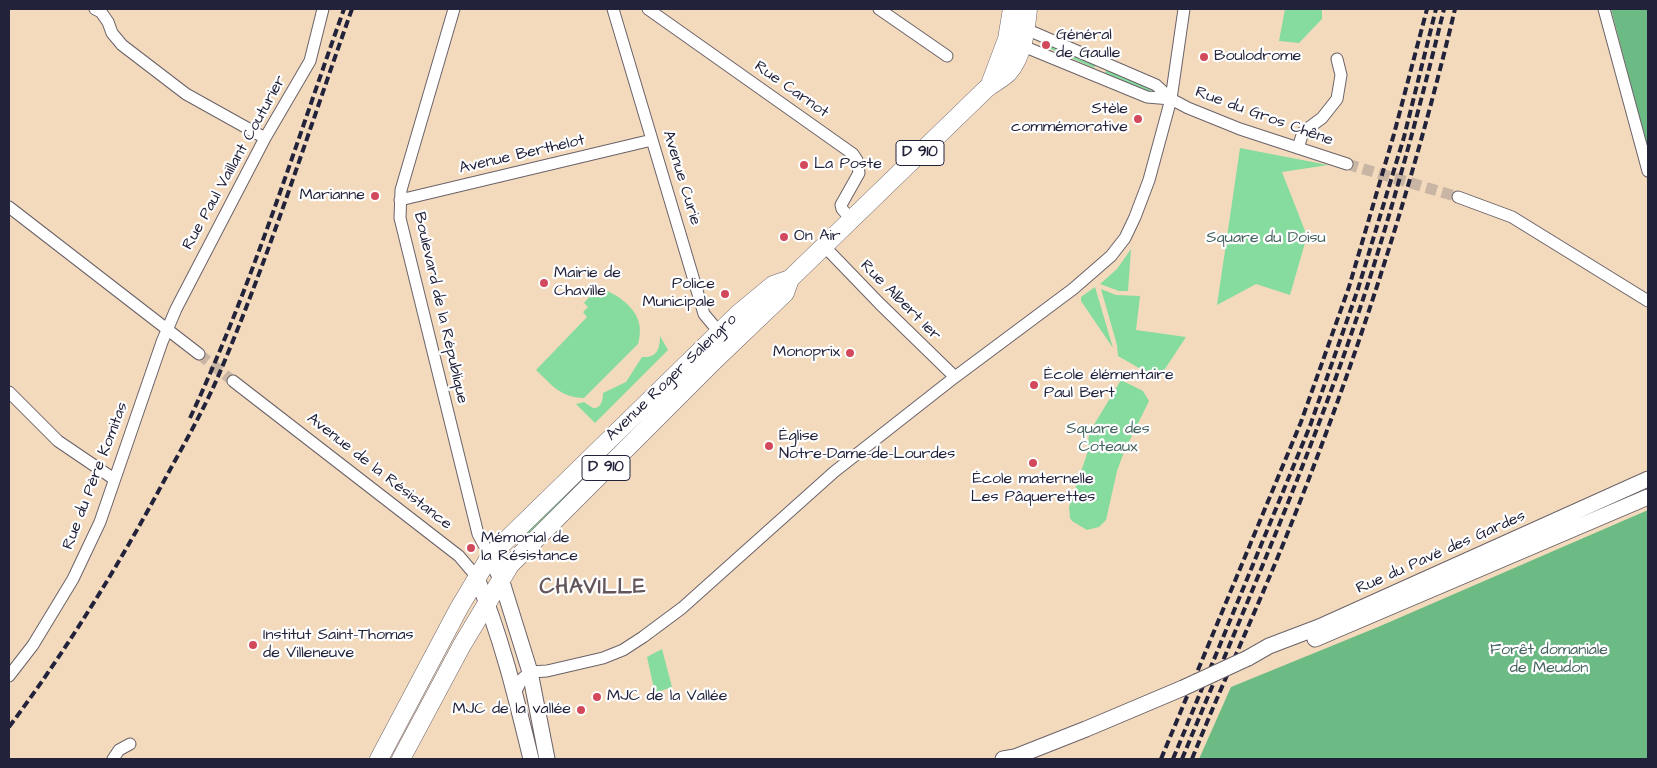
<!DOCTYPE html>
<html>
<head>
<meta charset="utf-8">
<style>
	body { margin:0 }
	#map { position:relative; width:1657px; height:768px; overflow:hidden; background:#f3dabd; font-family:"Architects Daughter",sans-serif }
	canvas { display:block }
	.frame { position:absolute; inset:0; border:10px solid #22223b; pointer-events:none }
</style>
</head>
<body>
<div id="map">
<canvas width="1657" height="768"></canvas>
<div class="frame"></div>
</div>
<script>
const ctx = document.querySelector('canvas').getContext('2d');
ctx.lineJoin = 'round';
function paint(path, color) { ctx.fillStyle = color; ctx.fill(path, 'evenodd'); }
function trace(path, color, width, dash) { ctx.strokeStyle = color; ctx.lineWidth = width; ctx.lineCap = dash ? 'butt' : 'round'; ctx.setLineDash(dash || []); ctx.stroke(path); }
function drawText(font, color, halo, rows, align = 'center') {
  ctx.font = font + ' "Architects Daughter",sans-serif'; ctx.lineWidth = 4.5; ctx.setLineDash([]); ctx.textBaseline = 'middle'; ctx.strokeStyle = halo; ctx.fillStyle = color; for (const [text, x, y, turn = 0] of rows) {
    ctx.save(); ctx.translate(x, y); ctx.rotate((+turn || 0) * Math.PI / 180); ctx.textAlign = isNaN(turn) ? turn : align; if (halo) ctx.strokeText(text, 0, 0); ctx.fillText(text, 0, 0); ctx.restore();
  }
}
const green = new Path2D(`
	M 1285,9 L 1322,9 L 1322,19 L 1299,43 L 1279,41 Z
	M 1050,44 L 1096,64 L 1094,68 L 1048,48 Z
	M 1107,69 L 1152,88 L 1150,92 L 1105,73 Z
	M 1240,148 L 1328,165 L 1282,172 L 1307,236 L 1290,295 L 1256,284 L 1217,305 Z
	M 1131,249 L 1128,291 L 1119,291 L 1100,284 L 1117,269 Z
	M 1095,287 L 1113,348 L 1081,301 L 1081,297 Z
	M 601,289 C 614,292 634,306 638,320 C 641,327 640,337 638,344 L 584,398 C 560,397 553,386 536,370 L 587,317 L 583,312 L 588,307 L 584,303 L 592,294 Z
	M 1101,289 L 1116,295 L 1140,296 L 1136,330 L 1186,337 L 1161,375 L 1153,376 L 1118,356 L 1117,345 Z
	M 660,336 L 668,350 L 595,423 L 576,404 L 584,402 L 593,408 C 601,409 603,400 603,393 L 626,382 L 642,357 C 657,358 660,349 660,336 Z
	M 1121,380 L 1143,391 L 1149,401 L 1124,452 L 1117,471 L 1106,520 L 1099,527 L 1087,530 L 1072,521 L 1070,518 L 1069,507 L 1087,454 L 1089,433 Z
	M 578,479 L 582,483 L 519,546 L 515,542 Z
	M 662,649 L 672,687 L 655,693 L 647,657 Z`);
const forest = new Path2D(`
	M 1611,9 L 1648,9 L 1648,150 Z
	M 1648,510 L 1648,759 L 1199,759 L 1231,687 L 1378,627 Z`);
const streetTunnel = new Path2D(`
	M 1347,164 L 1458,197
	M 199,354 L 233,381`);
const street = new Path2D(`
	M 95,9 L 101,12 L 108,22 L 112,33 L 122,45 L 186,94 L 265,138
	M 454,9 L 401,190 L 400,218 L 478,534 L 490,556
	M 613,9 L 704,314 L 719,332 L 725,333
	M 648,9 L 853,154 L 857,160 L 859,173 L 841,205 L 842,209 L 851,219
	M 879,9 L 947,56
	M 1604,9 L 1648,171
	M 1021,27 L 1156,85 L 1171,99 L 1188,108 L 1240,129 L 1347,164
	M 1018,44 L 1147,97 L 1171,99
	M 1298,148 L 1303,132 L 1322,118 L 1337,99 L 1341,75 L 1337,59
	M 1458,197 L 1512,217 L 1648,301
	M 400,200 L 652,140
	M 9,207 L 199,354
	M 824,246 L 880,304 L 955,377
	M 233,381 L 459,556 L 476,576
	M 9,392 L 58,441 L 114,479
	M 9,676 L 33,645 L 73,579 L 100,522 L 162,342 L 176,309 L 265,138 L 310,61 L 323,9
	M 515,693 L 522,679 L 530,672 L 547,671 L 603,658 L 623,650 L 643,637 L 682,608 L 834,472 L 955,377 L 1073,289 L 1111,256 L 1125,238 L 1135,217 L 1149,180 L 1171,99 L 1184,9
	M 113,759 L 119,750 L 130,744`);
const secondary = new Path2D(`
	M 490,556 L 501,579 L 530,672 L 547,759
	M 476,576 C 501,635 516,697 531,759
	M 1315,639 L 1648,497
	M 1248,658 L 1269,646 L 1319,627 L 1648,479
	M 1003,759 L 1015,757 L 1086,729 L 1183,688`);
const primary = new Path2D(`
	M 989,87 L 1007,39 L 1012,9
	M 379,759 L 459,608 L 490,556 L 738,314 L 773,285 L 790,279 L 986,89 C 993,83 1002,79 1008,73 C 1023,57 1026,29 1028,9
	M 401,759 L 462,645 L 510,565 L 715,360 L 785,293 L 790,279`);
const rail = new Path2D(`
	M 190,418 C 252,286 295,146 344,9
	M 9,727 C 68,648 119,565 165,479 C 183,446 202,413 217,379 C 269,258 308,132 352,9
	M 1161,759 L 1301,422 L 1349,287 L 1394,134 L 1427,9
	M 1173,759 L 1310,426 L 1358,289 L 1404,137 L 1436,9
	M 1182,759 C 1246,604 1314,450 1366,290 C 1396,197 1421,103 1444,9
	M 1192,759 C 1223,681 1259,605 1290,527 C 1357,359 1413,185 1455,9`);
const secondaryBridge = new Path2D(`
	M 1183,688 L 1248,658`);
const markers = [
	[1046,45,5,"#d1495b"],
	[1204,57,5,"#d1495b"],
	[1138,119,5,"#d1495b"],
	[804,165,5,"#d1495b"],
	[375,196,5,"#d1495b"],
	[784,237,5,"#d1495b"],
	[544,283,5,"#d1495b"],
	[725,294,5,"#d1495b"],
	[850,353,5,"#d1495b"],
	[1034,385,5,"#d1495b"],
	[769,446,5,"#d1495b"],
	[1033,463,5,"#d1495b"],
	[471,548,5,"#d1495b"],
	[253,645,5,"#d1495b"],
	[597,697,5,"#d1495b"],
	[581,710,5,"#d1495b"]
];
const shields = [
	[920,153,48],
	[606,468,48]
];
const shieldNames = [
	["D 910",920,153],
	["D 910",606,468]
];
const poiNames = [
	["Général",1056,36],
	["de Gaulle",1056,54],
	["Boulodrome",1214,57],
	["Stèle",1128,110,"right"],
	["commémorative",1128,128,"right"],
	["La Poste",814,165],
	["Marianne",365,196,"right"],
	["On Air",794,237],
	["Mairie de",554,274],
	["Chaville",554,292],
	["Police",715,285,"right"],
	["Municipale",715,303,"right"],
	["Monoprix",840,353,"right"],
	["École élémentaire",1044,376],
	["Paul Bert",1044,394],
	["Église",779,437],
	["Notre-Dame-de-Lourdes",779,455],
	["École maternelle",1033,480,"center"],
	["Les Pâquerettes",1033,498,"center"],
	["Mémorial de",481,539],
	["la Résistance",481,557],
	["Institut Saint-Thomas",263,636],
	["de Villeneuve",263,654],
	["MJC de la Vallée",607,697],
	["MJC de la vallée",571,710,"right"]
];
const streetNames = [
	["Rue Carnot",791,90,35],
	["Rue du Gros Chêne",1264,117,20],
	["Avenue Berthelot",522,155,-13],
	["Rue Paul Vaillant Couturier",235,163,-61],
	["Avenue Curie",681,178,73],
	["Rue Albert 1er",900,301,45],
	["Boulevard de la République",440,308,77],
	["Avenue Roger Salengro",672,378,-44],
	["Avenue de la Résistance",379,472,38],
	["Rue du Père Komitas",96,476,-69],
	["Rue du Pavé des Gardes",1441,553,-24]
];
const parkNames = [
	["Square du Doisu",1266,239],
	["Square des",1108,430],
	["Coteaux",1108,448],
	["Forêt domaniale",1549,651],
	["de Meudon",1549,669]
];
const districtNames = [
	["CHAVILLE",593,589]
];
paint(green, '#86db9e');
paint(forest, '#6cbb85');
trace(streetTunnel, '#c9b5a3', 11, [11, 5.5]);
trace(street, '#6b6268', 13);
trace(secondary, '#6b6268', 17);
trace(primary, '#6b6268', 19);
trace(street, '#fff', 11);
trace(secondary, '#fff', 15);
trace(primary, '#fff', 18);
trace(rail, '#22223b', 4, [8, 4]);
trace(secondaryBridge, '#6b6268', 17, []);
trace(secondaryBridge, '#fff', 15);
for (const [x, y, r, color] of markers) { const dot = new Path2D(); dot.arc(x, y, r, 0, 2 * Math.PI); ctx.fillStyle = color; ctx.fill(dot); trace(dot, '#fff', 2); }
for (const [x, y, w] of shields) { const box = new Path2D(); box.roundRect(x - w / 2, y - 12.5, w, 25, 4); ctx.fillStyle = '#fff'; ctx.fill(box); trace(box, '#22223b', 1); }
drawText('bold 15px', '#22223b', null, shieldNames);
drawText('16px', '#22223b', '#fff', poiNames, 'left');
drawText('16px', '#22223b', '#fff', streetNames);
drawText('16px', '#45635e', '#fff', parkNames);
ctx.letterSpacing = '1px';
drawText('bold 21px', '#635559', '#fff', districtNames);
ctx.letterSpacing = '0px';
</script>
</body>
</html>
